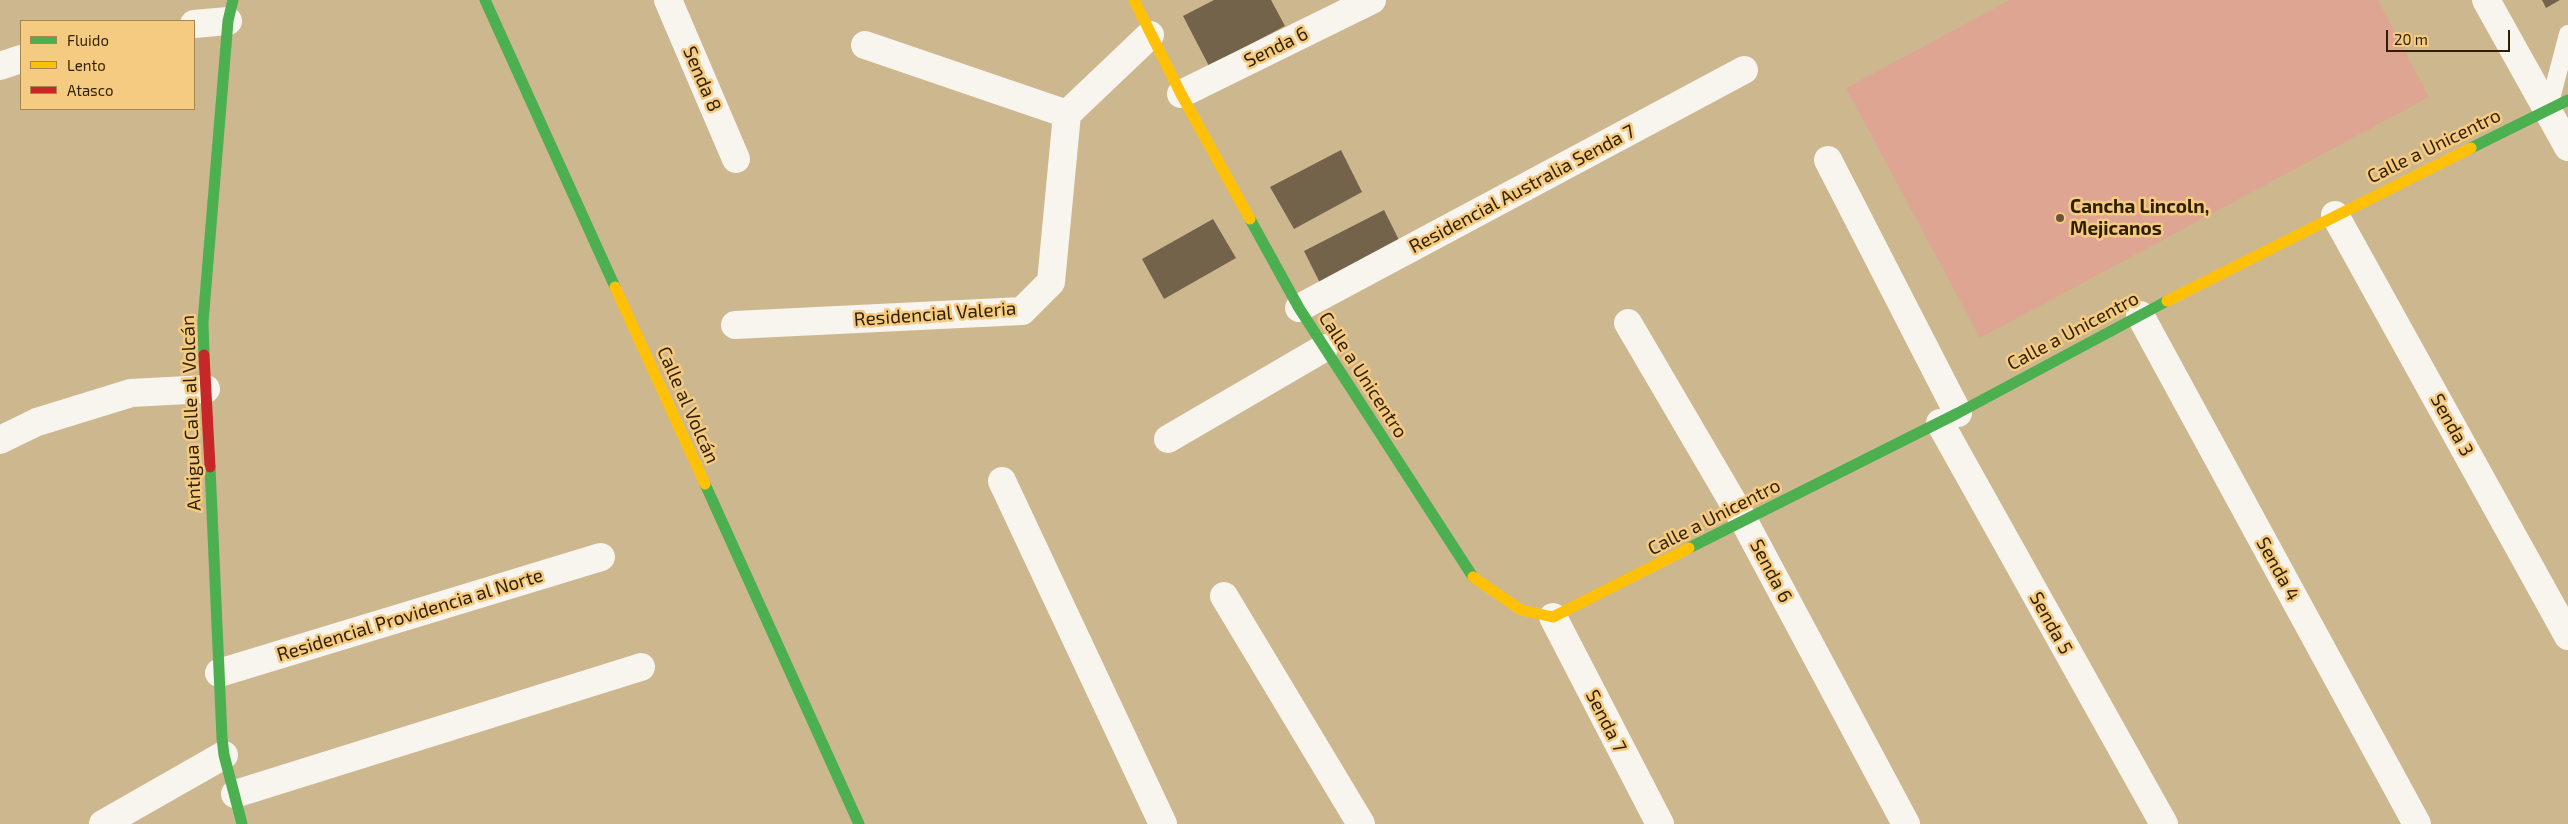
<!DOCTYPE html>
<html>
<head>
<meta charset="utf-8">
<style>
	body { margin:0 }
	#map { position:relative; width:2568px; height:824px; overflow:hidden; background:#cdb78f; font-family:"Exo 2",sans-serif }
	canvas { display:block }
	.legend { position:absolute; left:20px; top:20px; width:175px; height:90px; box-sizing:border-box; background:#f5cb81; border:1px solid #a6864d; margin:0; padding:6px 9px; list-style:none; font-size:15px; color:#2f1f00 }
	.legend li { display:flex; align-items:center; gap:10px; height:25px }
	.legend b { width:25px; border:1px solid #a6864d }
	.scale { position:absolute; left:2386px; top:30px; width:124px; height:22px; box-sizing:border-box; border:2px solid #2f1f00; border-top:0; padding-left:6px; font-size:15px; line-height:18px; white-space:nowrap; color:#2f1f00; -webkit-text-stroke:4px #f5cb81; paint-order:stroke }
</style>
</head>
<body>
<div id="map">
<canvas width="2568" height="824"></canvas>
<ul class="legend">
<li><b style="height:6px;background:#4caf50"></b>Fluido</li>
<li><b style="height:6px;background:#ffc107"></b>Lento</li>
<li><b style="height:6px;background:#c62828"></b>Atasco</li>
</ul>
<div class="scale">20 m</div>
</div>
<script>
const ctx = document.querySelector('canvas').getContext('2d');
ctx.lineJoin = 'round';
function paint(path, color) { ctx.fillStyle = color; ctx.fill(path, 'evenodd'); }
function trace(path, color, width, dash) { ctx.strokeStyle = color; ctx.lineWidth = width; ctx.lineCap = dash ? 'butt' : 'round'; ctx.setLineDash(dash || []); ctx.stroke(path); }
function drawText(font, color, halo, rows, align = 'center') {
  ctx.font = font + ' "Exo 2",sans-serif'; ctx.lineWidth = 5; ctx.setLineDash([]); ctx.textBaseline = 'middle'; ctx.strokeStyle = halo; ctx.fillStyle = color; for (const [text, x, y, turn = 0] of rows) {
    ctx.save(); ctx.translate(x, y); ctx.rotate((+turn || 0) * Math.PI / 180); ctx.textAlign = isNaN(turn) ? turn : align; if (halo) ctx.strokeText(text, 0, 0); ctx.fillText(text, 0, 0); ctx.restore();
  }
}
const green = new Path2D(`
	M 2010,0 L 2378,0 L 2429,97 L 1980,338 L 1846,88 Z`);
const building = new Path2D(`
	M 1214,0 L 1271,0 L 1285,26 L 1209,66 L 1183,16 Z
	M 2542,0 L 2560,0 L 2546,8 Z
	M 1341,150 L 1362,192 L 1294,229 L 1270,187 Z
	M 1384,210 L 1400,242 L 1320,283 L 1304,251 Z
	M 1213,219 L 1236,258 L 1164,299 L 1142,259 Z`);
const lane = new Path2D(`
	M 2548,110 L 2568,34`);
const street = new Path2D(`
	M 668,0 L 736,159
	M 2486,0 L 2568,147
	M 194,24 L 228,21
	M 865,45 L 1067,114
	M 0,66 L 21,59
	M 1181,94 L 1372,0
	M 1828,160 L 1958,413
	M 2335,215 L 2568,636
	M 1299,308 L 1744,70
	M 2140,315 L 2417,824
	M 1628,323 L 1744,521 L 1906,824
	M 735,325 L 1022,311 L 1051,282 L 1067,114 L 1150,35
	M 1940,423 L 2164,824
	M 1168,439 L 1324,348
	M 0,440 L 37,422 L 131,393 L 206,389
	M 1002,481 L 1163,824
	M 1224,596 L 1361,824
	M 1553,617 L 1660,824
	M 219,673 L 601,557
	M 235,794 L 641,667
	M 103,824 L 224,755`);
const fast = new Path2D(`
	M 485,0 L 615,287
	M 2471,148 L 2568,100
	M 1250,219 L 1299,308 L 1473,577
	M 204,355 L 203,322 L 228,21 L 233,0
	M 210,467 L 222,738 L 224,755 L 242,824
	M 705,484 L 859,824
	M 1689,548 L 1958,413 L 2167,301`);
const slow = new Path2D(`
	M 1134,0 L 1181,94 L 1250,219
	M 615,287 L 705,484
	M 2167,301 L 2471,148
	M 1473,577 L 1521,610 L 1553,617 L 1689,548`);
const jam = new Path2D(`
	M 204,355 L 210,467`);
const markers = [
	[2060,218,5,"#665432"]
];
const streetNames = [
	["Senda 6",1276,47,-26],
	["Senda 8",702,79,67],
	["Calle a Unicentro",2434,146,-26],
	["Residencial Australia Senda 7",1522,189,-28],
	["Residencial Valeria",935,314,-4],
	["Calle a Unicentro",2073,331,-28],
	["Calle a Unicentro",1363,375,57],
	["Calle al Volcán",688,405,66],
	["Antigua Calle al Volcán",191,413,-92],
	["Senda 3",2452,425,61],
	["Calle a Unicentro",1714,517,-27],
	["Senda 4",2278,569,61],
	["Senda 6",1771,571,62],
	["Residencial Providencia al Norte",410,615,-17],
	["Senda 5",2051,623,61],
	["Senda 7",1606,721,63]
];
const poiNames = [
	["Cancha Lincoln,",2070,207],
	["Mejicanos",2070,229]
];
paint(green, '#dea592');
paint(building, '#73634b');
trace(lane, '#f8f4ee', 18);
trace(street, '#f8f4ee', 28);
trace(fast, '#4caf50', 11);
trace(slow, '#ffc107', 11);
trace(jam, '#c62828', 11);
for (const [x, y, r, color] of markers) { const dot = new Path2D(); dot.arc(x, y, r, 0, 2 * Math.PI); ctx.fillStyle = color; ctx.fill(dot); trace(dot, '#f5cb81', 2); }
drawText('19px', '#2f1f00', '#f5cb81', streetNames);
drawText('bold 19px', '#2f1f00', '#f5cb81', poiNames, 'left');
</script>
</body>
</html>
